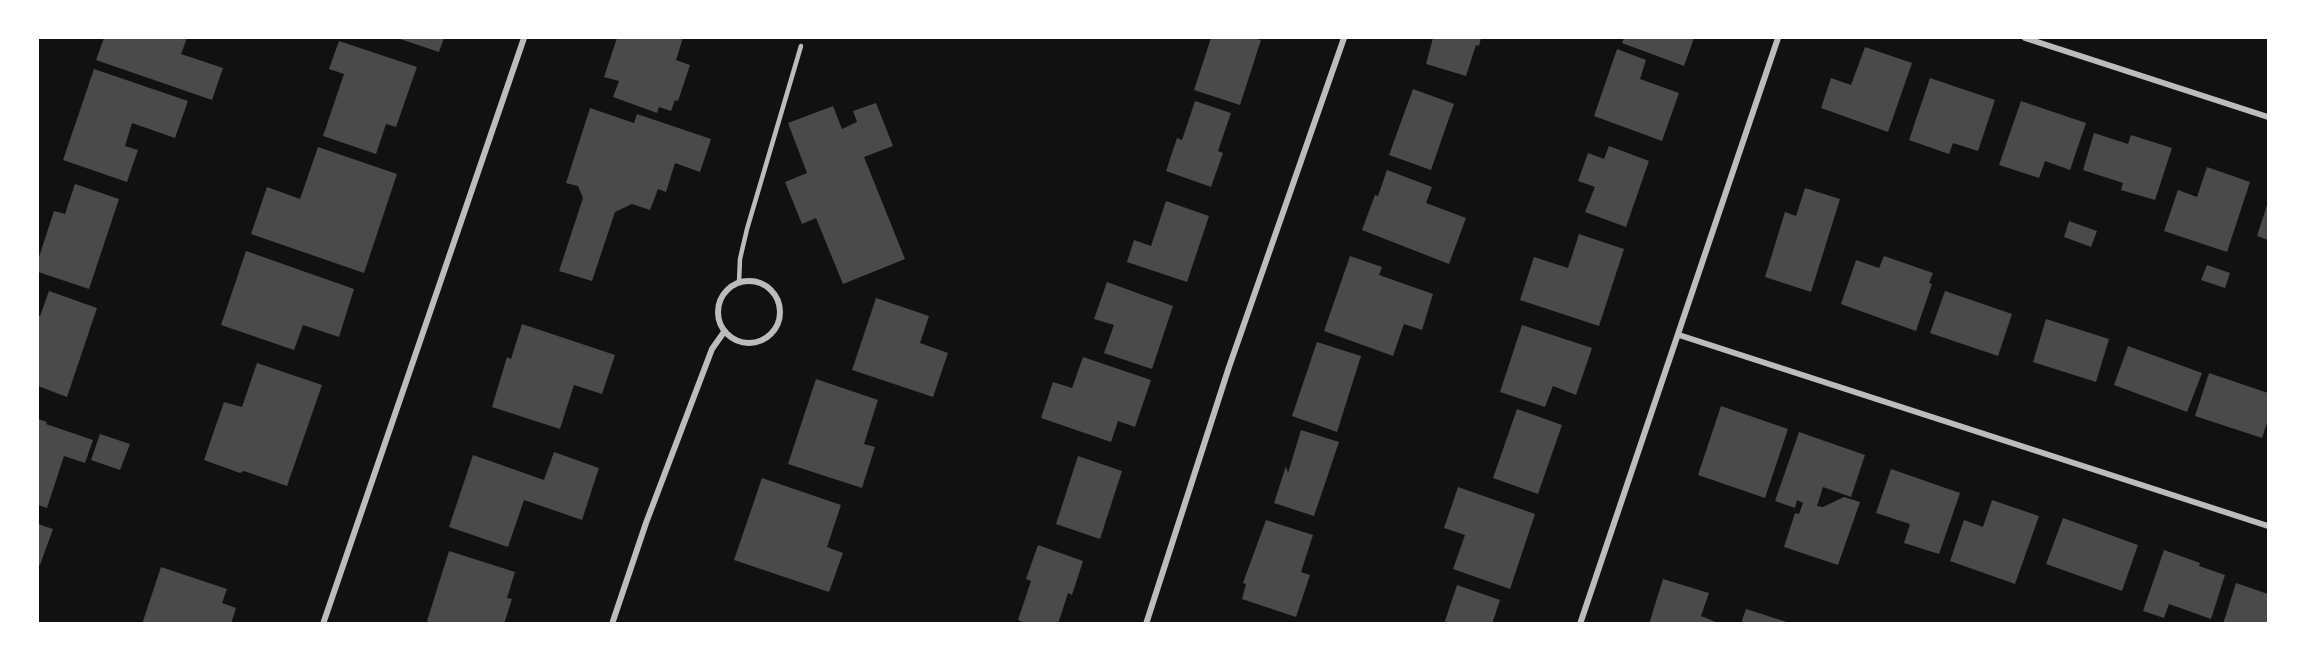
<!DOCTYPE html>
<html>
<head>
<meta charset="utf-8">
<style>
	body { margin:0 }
	#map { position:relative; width:2306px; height:661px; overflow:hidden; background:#111; font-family:"Titillium Web",sans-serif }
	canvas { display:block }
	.frame { position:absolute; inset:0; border:39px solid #fff; pointer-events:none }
</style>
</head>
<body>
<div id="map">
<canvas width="2306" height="661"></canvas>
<div class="frame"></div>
</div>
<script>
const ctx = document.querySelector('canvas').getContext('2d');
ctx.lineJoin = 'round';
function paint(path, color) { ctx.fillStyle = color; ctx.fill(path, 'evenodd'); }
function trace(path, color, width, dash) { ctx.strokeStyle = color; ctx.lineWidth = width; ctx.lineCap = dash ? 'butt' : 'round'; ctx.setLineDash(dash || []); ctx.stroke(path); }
const building = new Path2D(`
	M 104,38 L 187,38 L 181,54 L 223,68 L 212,100 L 96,60 Z
	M 397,38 L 444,38 L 439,52 Z
	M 617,38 L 683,38 L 676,60 L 690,65 L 678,101 L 675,100 L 671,111 L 659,107 L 657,113 L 613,97 L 619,81 L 604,77 Z
	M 1211,38 L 1253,38 L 1261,40 L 1240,105 L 1194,90 Z
	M 1433,38 L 1481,38 L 1479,46 L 1476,45 L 1466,76 L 1426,64 Z
	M 1624,38 L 1694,38 L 1684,66 L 1622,43 Z
	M 339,41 L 417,67 L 396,127 L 386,124 L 376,154 L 323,136 L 344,74 L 329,69 Z
	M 1865,47 L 1912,63 L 1888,132 L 1821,108 L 1831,78 L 1851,85 Z
	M 1617,49 L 1646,60 L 1640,79 L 1679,93 L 1662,141 L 1594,116 Z
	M 94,69 L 188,101 L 175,138 L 132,123 L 125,146 L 138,150 L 127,182 L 63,160 Z
	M 1930,78 L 1995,100 L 1978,151 L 1953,143 L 1949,154 L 1909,140 Z
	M 1413,89 L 1454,104 L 1431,170 L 1389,155 Z
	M 1195,101 L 1231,113 L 1218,151 L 1223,153 L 1211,187 L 1166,171 L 1177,138 L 1182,140 Z
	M 2021,101 L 2086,123 L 2070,170 L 2045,161 L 2039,178 L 1999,165 Z
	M 876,103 L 893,146 L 864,157 L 905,259 L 843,284 L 816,218 L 802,224 L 785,182 L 807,173 L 788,123 L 833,106 L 842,129 L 857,122 L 853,111 Z
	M 590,108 L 634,123 L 637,114 L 711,139 L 700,172 L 675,163 L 666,192 L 658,189 L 650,210 L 632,204 L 615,212 L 592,281 L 559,271 L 583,198 L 578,186 L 566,183 Z
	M 2094,133 L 2128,144 L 2131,135 L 2172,148 L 2155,200 L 2121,190 L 2123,183 L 2083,170 Z
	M 1609,146 L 1649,161 L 1626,227 L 1585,212 L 1595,187 L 1578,181 L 1588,153 L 1604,159 Z
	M 318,147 L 397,174 L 364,273 L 251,234 L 267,187 L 300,199 Z
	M 2207,167 L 2250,182 L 2227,252 L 2164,231 L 2178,190 L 2197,197 Z
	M 1387,170 L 1432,187 L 1426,203 L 1466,218 L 1449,264 L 1362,230 L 1375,195 L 1378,196 Z
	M 75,184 L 119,199 L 89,289 L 38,272 L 38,260 L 54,211 L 65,214 Z
	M 1805,188 L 1840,199 L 1811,292 L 1765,277 L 1785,212 L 1796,216 Z
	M 1166,201 L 1209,216 L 1187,282 L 1127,262 L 1134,240 L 1151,246 Z
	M 2268,202 L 2268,240 L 2257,236 Z
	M 2069,221 L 2097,231 L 2091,247 L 2064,237 Z
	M 1579,234 L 1624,249 L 1599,326 L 1520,300 L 1534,257 L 1568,268 Z
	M 246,251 L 354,289 L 339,337 L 303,325 L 294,350 L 221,325 Z
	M 1350,256 L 1382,267 L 1379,275 L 1433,294 L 1422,330 L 1404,324 L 1393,356 L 1324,331 Z
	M 1884,256 L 1933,273 L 1929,283 L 1932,284 L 1916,331 L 1841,304 L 1856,260 L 1879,268 Z
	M 2207,265 L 2230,273 L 2225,288 L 2201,280 Z
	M 1107,282 L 1173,306 L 1152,369 L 1104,353 L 1114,325 L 1094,319 Z
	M 49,291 L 97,308 L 67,397 L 38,386 L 38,316 L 40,316 Z
	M 1945,291 L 2012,314 L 1998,356 L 1930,333 Z
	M 876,298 L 929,316 L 920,343 L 948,353 L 933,397 L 852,370 Z
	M 2046,319 L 2109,339 L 2096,382 L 2033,362 Z
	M 522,324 L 615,355 L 602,394 L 574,385 L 560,429 L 492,407 L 507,357 L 511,359 Z
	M 1522,325 L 1592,348 L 1576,395 L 1553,386 L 1545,407 L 1500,392 Z
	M 1317,342 L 1361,356 L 1337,432 L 1292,416 Z
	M 2128,346 L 2202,373 L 2187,412 L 2114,385 Z
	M 1083,357 L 1151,380 L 1135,427 L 1118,421 L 1111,442 L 1041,418 L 1053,382 L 1072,388 Z
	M 257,363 L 322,385 L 287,486 L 244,471 L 240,473 L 204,460 L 224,402 L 242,407 Z
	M 2209,373 L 2268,393 L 2268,420 L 2262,438 L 2195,416 Z
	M 816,379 L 878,400 L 864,444 L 875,447 L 862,488 L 788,464 Z
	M 1721,406 L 1788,429 L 1765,498 L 1698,475 Z
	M 1517,409 L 1562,425 L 1538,494 L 1493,478 Z
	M 38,419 L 47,422 L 46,424 L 93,440 L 85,463 L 64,456 L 47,508 L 38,505 Z
	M 1301,430 L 1339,442 L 1314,516 L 1274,503 L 1286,466 L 1288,473 Z
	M 1799,432 L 1865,455 L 1851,497 L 1823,487 L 1817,506 L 1823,507 L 1844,497 L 1860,502 L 1838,565 L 1784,547 L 1795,513 L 1799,514 L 1803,503 L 1797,500 L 1795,508 L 1775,501 Z
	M 100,434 L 130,444 L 120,470 L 91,460 Z
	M 554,452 L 599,468 L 582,520 L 524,500 L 508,547 L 449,527 L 473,455 L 544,480 Z
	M 1078,456 L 1122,471 L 1100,539 L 1056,524 Z
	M 1891,469 L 1960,493 L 1939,554 L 1904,543 L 1910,524 L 1876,513 Z
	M 762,478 L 841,505 L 827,547 L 843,553 L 829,592 L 734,560 Z
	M 1458,487 L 1535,514 L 1510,589 L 1453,569 L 1465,535 L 1444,528 Z
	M 1992,500 L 2039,516 L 2015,584 L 1950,561 L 1964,520 L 1983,527 Z
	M 2063,518 L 2138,545 L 2122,591 L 2046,564 Z
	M 1266,520 L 1313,535 L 1301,572 L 1310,575 L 1296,617 L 1242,599 L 1246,584 L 1243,583 Z
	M 38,524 L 53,529 L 40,565 L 38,564 Z
	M 1038,545 L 1083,561 L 1072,595 L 1068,593 L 1058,624 L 1027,624 L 1018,620 L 1031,581 L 1026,579 Z
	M 2164,550 L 2200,563 L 2199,566 L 2225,575 L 2211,619 L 2169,604 L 2164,618 L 2143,611 Z
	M 449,551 L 515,572 L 507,598 L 512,599 L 504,624 L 433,624 L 427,621 Z
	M 161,567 L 227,589 L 222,603 L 236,608 L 231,624 L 142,624 Z
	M 1663,579 L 1709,593 L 1701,616 L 1721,624 L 1649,624 Z
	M 2236,583 L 2268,594 L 2268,624 L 2223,624 Z
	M 1457,585 L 1500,600 L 1492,624 L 1444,624 Z
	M 1746,609 L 1790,623 L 1789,624 L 1741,624 Z`);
const service = new Path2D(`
	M 739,282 L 740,259 L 747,229 L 801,46`);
const minor = new Path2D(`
	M 2025,38 L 2268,117
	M718 312a31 31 0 1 1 62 0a31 31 0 1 1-62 0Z
	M 1679,335 L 2268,526
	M 323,624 L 524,38
	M 612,624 L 646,523 L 712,349 L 724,332
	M 1146,624 L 1229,367 L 1344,38
	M 1580,624 L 1778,38`);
paint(building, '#4a4a4a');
trace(service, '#bcbcbc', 4.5);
trace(minor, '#bcbcbc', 6);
</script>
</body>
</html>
